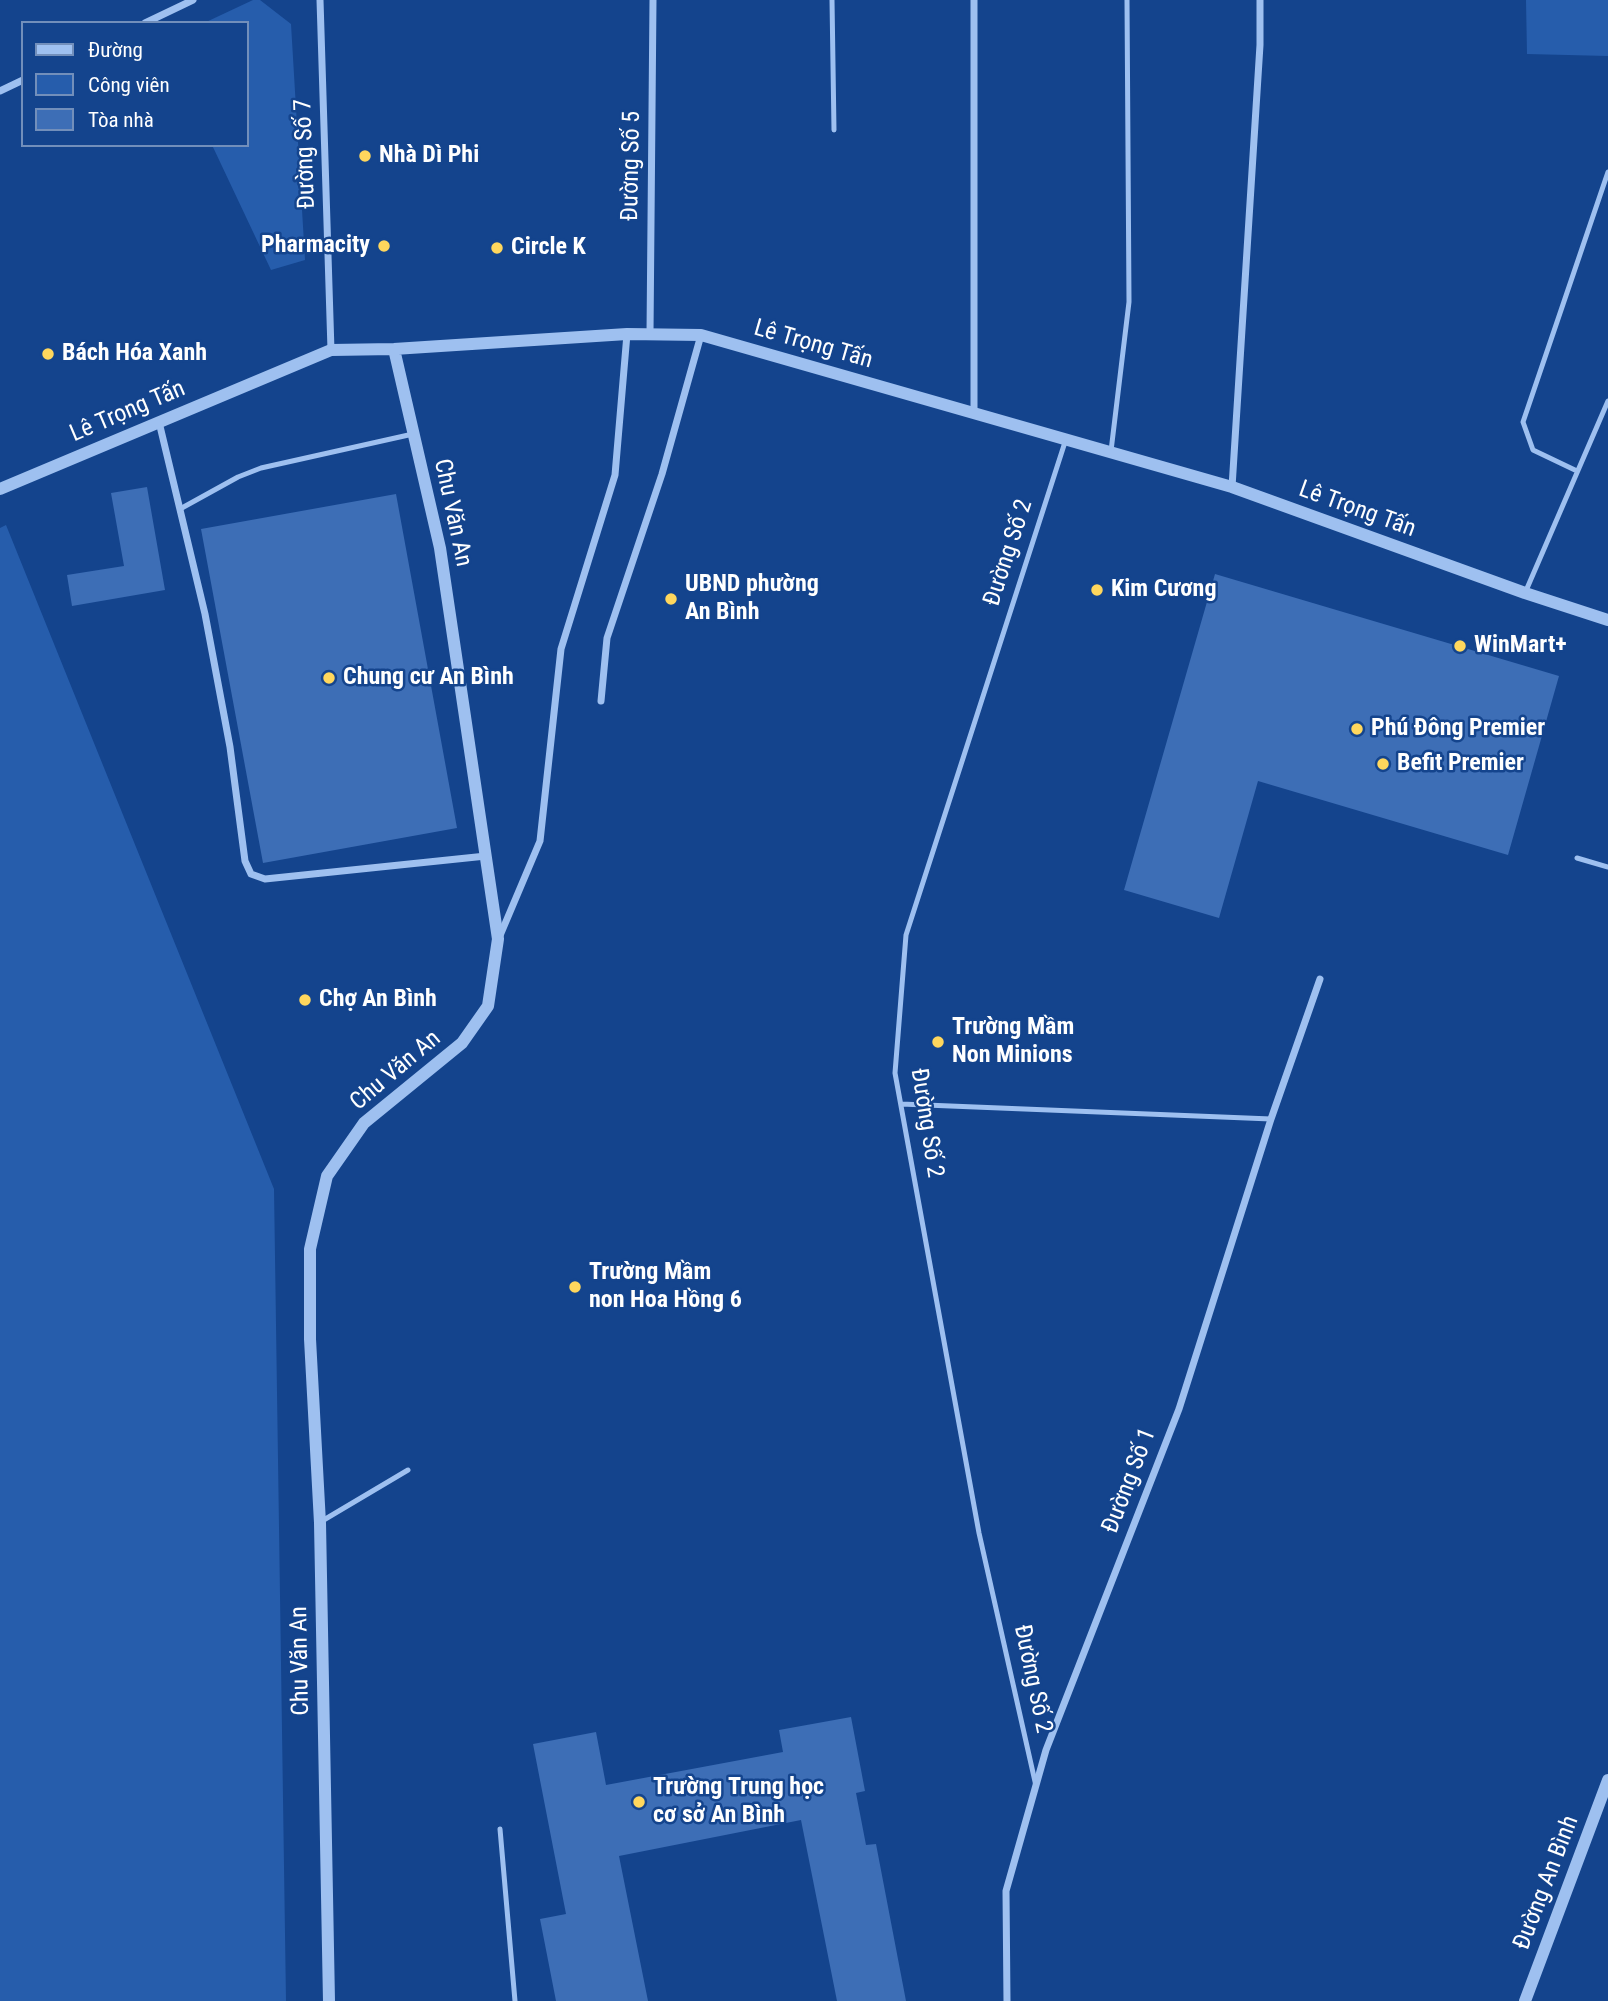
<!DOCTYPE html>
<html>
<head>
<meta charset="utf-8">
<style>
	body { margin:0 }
	#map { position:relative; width:1608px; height:2001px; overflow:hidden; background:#14448d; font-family:"Roboto Condensed",sans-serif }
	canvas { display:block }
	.legend { position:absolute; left:21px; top:21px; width:228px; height:126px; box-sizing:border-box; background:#14448d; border:2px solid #728fbb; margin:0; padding:9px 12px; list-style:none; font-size:21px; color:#fff }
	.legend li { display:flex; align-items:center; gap:14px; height:35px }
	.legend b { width:35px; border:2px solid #728fbb }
</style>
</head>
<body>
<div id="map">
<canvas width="1608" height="2001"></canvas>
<ul class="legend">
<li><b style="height:9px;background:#9ec0f0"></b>Đường</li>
<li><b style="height:19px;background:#265dac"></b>Công viên</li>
<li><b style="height:19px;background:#3d6eb6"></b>Tòa nhà</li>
</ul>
</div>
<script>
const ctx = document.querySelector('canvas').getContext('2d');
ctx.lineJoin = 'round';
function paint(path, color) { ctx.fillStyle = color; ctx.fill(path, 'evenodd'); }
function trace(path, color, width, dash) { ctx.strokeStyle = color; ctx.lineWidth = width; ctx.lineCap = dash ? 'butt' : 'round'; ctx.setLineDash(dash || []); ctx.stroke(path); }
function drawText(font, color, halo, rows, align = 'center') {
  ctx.font = font + ' "Roboto Condensed",sans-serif'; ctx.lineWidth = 5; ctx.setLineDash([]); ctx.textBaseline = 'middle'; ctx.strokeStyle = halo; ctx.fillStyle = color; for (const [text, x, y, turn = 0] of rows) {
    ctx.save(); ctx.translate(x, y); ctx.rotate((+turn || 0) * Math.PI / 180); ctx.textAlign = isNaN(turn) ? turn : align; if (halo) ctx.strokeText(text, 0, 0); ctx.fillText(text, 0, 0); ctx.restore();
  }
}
const green = new Path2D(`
	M 253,0 L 260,0 L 291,24 L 305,260 L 271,270 L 212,145 L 247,145 L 247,23 L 204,23 Z
	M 1526,0 L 1608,0 L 1608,56 L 1527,54 Z
	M 6,525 L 274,1189 L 286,2001 L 0,2001 L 0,528 Z`);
const building = new Path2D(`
	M 147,487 L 165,590 L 72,606 L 67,575 L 124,566 L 111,493 Z
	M 396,494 L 457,828 L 263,863 L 201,529 Z
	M 1215,574 L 1559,676 L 1508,855 L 1258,781 L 1219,918 L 1124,890 Z
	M 851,1717 L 865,1791 L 856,1793 L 866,1845 L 876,1844 L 906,2001 L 837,2001 L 801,1820 L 619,1856 L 648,2001 L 556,2001 L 540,1919 L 566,1914 L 533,1744 L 596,1732 L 606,1785 L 783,1752 L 779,1730 Z`);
const service = new Path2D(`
	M 832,0 L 834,130
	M 1111,451 L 1129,302 L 1127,0
	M 1577,471 L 1533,450 L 1523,422 L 1608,172
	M 180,509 L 238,477 L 261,468 L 413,434
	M 1525,593 L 1608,401
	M 1577,858 L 1608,867
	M 901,1104 L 1271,1119
	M 322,1521 L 408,1470
	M 1036,1786 L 979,1533 L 895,1073 L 906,935 L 1066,439
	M 500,1829 L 515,2001`);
const minor = new Path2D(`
	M 320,0 L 331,350
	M 974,0 L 974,413
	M 145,23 L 193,0
	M 0,91 L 23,80
	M 650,333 L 653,0
	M 159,422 L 205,614 L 230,747 L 245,861 L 251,874 L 265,879 L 486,856
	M 1232,487 L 1260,45 L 1260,0
	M 601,701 L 607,638 L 662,474 L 701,335
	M 499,938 L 540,841 L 561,649 L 615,475 L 627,334
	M 1007,2001 L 1006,1891 L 1046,1750 L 1179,1409 L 1271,1119 L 1320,979`);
const tertiary = new Path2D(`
	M 0,489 L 331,350 L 394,349 L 627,334 L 701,335 L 1232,487 L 1525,593 L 1608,620
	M 329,2001 L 320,1523 L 310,1339 L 310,1249 L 327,1176 L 364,1123 L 462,1043 L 488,1006 L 498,939 L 440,548 L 394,349
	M 1525,2001 L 1608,1780`);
const markers = [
	[365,156,7,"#ffd75d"],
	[384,246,7,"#ffd75d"],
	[497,248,7,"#ffd75d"],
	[48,354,7,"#ffd75d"],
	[1097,590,7,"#ffd75d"],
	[671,599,7,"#ffd75d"],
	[1460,646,7,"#ffd75d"],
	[329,678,7,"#ffd75d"],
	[1357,729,7,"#ffd75d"],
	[1383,764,7,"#ffd75d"],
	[305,1000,7,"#ffd75d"],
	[938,1042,7,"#ffd75d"],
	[575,1287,7,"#ffd75d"],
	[639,1802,7,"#ffd75d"]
];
const streetNames = [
	["Đường Số 7",306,154,-92],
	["Đường Số 5",632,166,-89],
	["Lê Trọng Tấn",813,345,16],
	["Lê Trọng Tấn",128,412,-23],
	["Lê Trọng Tấn",1357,510,20],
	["Chu Văn An",452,513,78],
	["Đường Số 2",1009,553,-72],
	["Chu Văn An",396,1071,-40],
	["Đường Số 2",926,1123,81],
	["Đường Số 1",1130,1481,-69],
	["Chu Văn An",301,1661,-91],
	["Đường Số 2",1032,1679,78],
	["Đường An Bình",1547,1883,-69]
];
const poiNames = [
	["Nhà Dì Phi",379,156],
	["Pharmacity",370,246,"right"],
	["Circle K",511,248],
	["Bách Hóa Xanh",62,354],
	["UBND phường",685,585],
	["An Bình",685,613],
	["Kim Cương",1111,590],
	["WinMart+",1474,646],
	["Chung cư An Bình",343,678],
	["Phú Đông Premier",1371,729],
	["Befit Premier",1397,764],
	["Chợ An Bình",319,1000],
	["Trường Mầm",952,1028],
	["Non Minions",952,1056],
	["Trường Mầm",589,1273],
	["non Hoa Hồng 6",589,1301],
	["Trường Trung học",653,1788],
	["cơ sở An Bình",653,1816]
];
paint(green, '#265dac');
paint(building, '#3d6eb6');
trace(service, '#9ec0f0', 5);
trace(minor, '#9ec0f0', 7);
trace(tertiary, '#9ec0f0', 12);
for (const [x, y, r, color] of markers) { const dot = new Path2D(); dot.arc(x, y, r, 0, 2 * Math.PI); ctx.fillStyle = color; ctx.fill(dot); trace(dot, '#14448d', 2.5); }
drawText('24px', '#fff', '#14448d', streetNames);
drawText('bold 24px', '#fff', '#14448d', poiNames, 'left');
</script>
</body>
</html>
